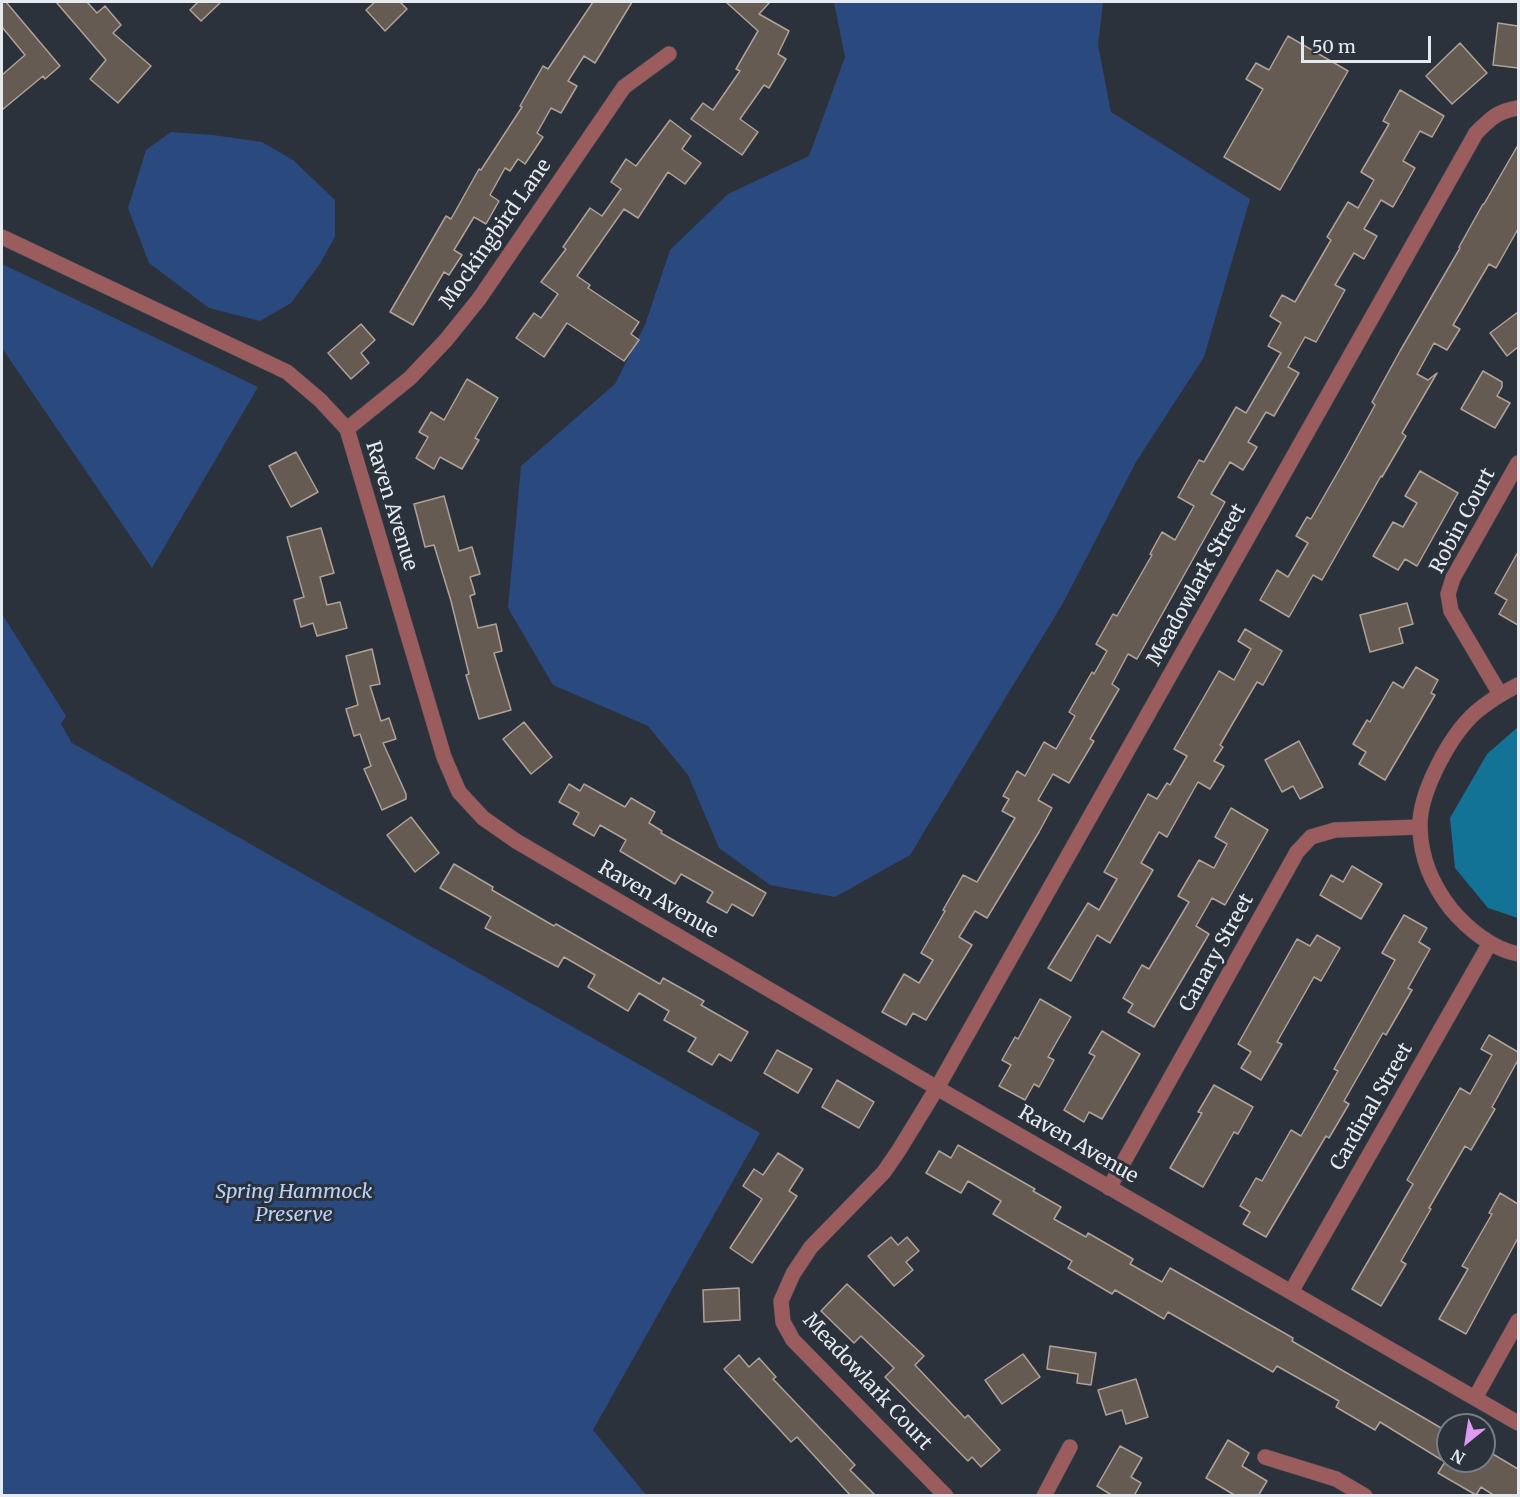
<!DOCTYPE html>
<html>
<head>
<meta charset="utf-8">
<style>
	body { margin:0 }
	#map { position:relative; width:1520px; height:1497px; overflow:hidden; background:#2c323c; font-family:Merriweather,serif }
	canvas { display:block }
	.frame { position:absolute; inset:0; border:3px solid #e5e9f0; pointer-events:none }
	.north { position:absolute; left:1436px; top:1413px; width:60px; height:60px; box-sizing:border-box; background:#2c323c; border:2px solid #767b84; border-radius:50%; rotate:210deg; font-size:16px; font-weight:700; line-height:24px; text-align:center; color:#e5e9f0 }
	.north::after { content:''; display:block; margin:auto; width:21px; height:27px; background:#dd99f3; clip-path:polygon(50% 0,100% 100%,50% 72%,0 100%) }
	.scale { position:absolute; left:1301px; top:36px; width:130px; height:27px; box-sizing:border-box; border:3px solid #e5e9f0; border-top:0; padding-left:8px; font-size:18px; line-height:21px; white-space:nowrap; color:#e5e9f0; -webkit-text-stroke:4px #2c323c; paint-order:stroke }
</style>
</head>
<body>
<div id="map">
<canvas width="1520" height="1497"></canvas>
<div class="frame"></div>
<div class="north">N</div>
<div class="scale">50 m</div>
</div>
<script>
const ctx = document.querySelector('canvas').getContext('2d');
ctx.lineJoin = 'round';
function paint(path, color) { ctx.fillStyle = color; ctx.fill(path, 'evenodd'); }
function trace(path, color, width, dash) { ctx.strokeStyle = color; ctx.lineWidth = width; ctx.lineCap = dash ? 'butt' : 'round'; ctx.setLineDash(dash || []); ctx.stroke(path); }
function drawText(font, color, halo, rows, align = 'center') {
  ctx.font = font + ' Merriweather,serif'; ctx.lineWidth = 6; ctx.setLineDash([]); ctx.textBaseline = 'middle'; ctx.strokeStyle = halo; ctx.fillStyle = color; for (const [text, x, y, turn = 0] of rows) {
    ctx.save(); ctx.translate(x, y); ctx.rotate((+turn || 0) * Math.PI / 180); ctx.textAlign = isNaN(turn) ? turn : align; if (halo) ctx.strokeText(text, 0, 0); ctx.fillText(text, 0, 0); ctx.restore();
  }
}
const green = new Path2D(`
	M 834,2 L 1103,2 L 1098,45 L 1111,112 L 1250,199 L 1204,357 L 1136,462 L 1063,603 L 910,855 L 835,897 L 770,885 L 719,848 L 688,775 L 648,726 L 553,685 L 508,608 L 521,466 L 615,384 L 645,325 L 670,250 L 728,194 L 809,156 L 845,57 Z
	M 171,132 L 213,135 L 262,142 L 293,160 L 335,200 L 335,237 L 319,265 L 291,303 L 260,321 L 209,308 L 149,263 L 128,208 L 146,150 Z
	M 2,264 L 258,387 L 152,568 L 2,348 Z
	M 2,614 L 66,716 L 61,724 L 72,743 L 760,1133 L 593,1430 L 646,1495 L 2,1495 Z`);
const water = new Path2D(`
	M 1518,727 L 1518,918 L 1488,908 L 1455,868 L 1450,818 L 1487,754 Z`);
const building = new Path2D(`
	M 2,2 L 6,2 L 60,66 L 45,79 L 43,76 L 2,110 L 2,75 L 25,55 L 2,27 Z
	M 56,2 L 87,2 L 97,13 L 105,6 L 121,25 L 113,33 L 151,66 L 118,103 L 90,79 L 106,60 Z
	M 198,2 L 221,2 L 201,21 L 190,10 Z
	M 375,2 L 400,2 L 407,9 L 385,31 L 366,10 Z
	M 593,2 L 632,2 L 595,63 L 584,56 L 568,81 L 577,86 L 561,113 L 551,108 L 537,133 L 543,137 L 525,164 L 518,159 L 510,171 L 505,168 L 490,195 L 499,201 L 486,224 L 474,217 L 454,250 L 462,255 L 449,275 L 444,272 L 413,325 L 390,312 L 446,216 L 451,219 L 479,169 L 481,170 L 522,107 L 520,106 L 543,66 L 548,69 Z
	M 726,2 L 770,2 L 759,14 L 789,31 L 778,54 L 786,59 L 769,88 L 764,85 L 740,119 L 758,132 L 742,155 L 691,119 L 703,103 L 713,110 L 740,71 L 736,69 L 758,31 Z
	M 1498,23 L 1518,26 L 1518,68 L 1493,65 Z
	M 1288,36 L 1348,71 L 1280,190 L 1224,157 L 1263,89 L 1246,79 L 1256,63 L 1269,70 Z
	M 1460,43 L 1487,73 L 1452,104 L 1426,76 Z
	M 1400,90 L 1444,116 L 1432,137 L 1420,131 L 1403,161 L 1415,168 L 1393,207 L 1381,200 L 1364,229 L 1377,236 L 1364,259 L 1354,253 L 1335,285 L 1345,290 L 1316,342 L 1305,337 L 1288,367 L 1299,373 L 1274,416 L 1266,412 L 1248,442 L 1257,447 L 1243,470 L 1230,462 L 1211,494 L 1225,502 L 1137,659 L 1128,654 L 1112,684 L 1119,689 L 1090,739 L 1094,741 L 1069,783 L 1053,774 L 1038,800 L 1052,808 L 1039,832 L 987,918 L 975,911 L 959,937 L 972,945 L 926,1020 L 913,1013 L 906,1025 L 882,1012 L 904,974 L 919,983 L 933,960 L 921,953 L 945,911 L 943,910 L 963,875 L 977,882 L 1015,818 L 1002,811 L 1009,799 L 1003,796 L 1017,771 L 1025,776 L 1044,742 L 1056,749 L 1075,716 L 1069,712 L 1092,672 L 1094,674 L 1107,651 L 1096,644 L 1113,614 L 1117,616 L 1152,555 L 1150,554 L 1162,532 L 1175,540 L 1194,506 L 1178,497 L 1199,460 L 1204,462 L 1236,407 L 1246,413 L 1281,353 L 1268,346 L 1281,323 L 1270,316 L 1282,295 L 1295,302 L 1331,240 L 1327,237 L 1348,202 L 1358,208 L 1374,180 L 1361,172 L 1389,124 L 1383,121 Z
	M 670,120 L 691,136 L 682,149 L 701,163 L 685,184 L 668,172 L 638,218 L 624,209 L 577,276 L 590,285 L 588,288 L 639,322 L 631,334 L 639,340 L 624,361 L 567,323 L 544,357 L 516,338 L 534,313 L 541,318 L 558,294 L 541,282 L 566,249 L 563,247 L 590,208 L 602,216 L 621,189 L 611,182 L 626,159 L 636,166 Z
	M 1518,145 L 1518,229 L 1496,268 L 1489,264 L 1453,325 L 1460,329 L 1447,350 L 1434,343 L 1417,374 L 1428,380 L 1437,373 L 1402,433 L 1406,436 L 1382,477 L 1381,476 L 1322,580 L 1313,575 L 1289,617 L 1260,600 L 1277,570 L 1288,577 L 1308,543 L 1296,536 L 1307,517 L 1311,519 L 1347,456 L 1375,405 L 1372,402 L 1400,351 L 1460,248 L 1459,247 L 1483,204 L 1484,204 Z
	M 1518,312 L 1518,347 L 1507,356 L 1490,333 Z
	M 361,324 L 375,340 L 361,353 L 369,363 L 351,379 L 328,353 Z
	M 1483,371 L 1502,382 L 1502,387 L 1497,396 L 1510,403 L 1495,428 L 1461,409 Z
	M 467,379 L 498,398 L 475,438 L 479,440 L 462,469 L 440,457 L 434,469 L 416,458 L 428,437 L 419,432 L 431,412 L 444,420 Z
	M 296,452 L 318,492 L 291,507 L 269,466 Z
	M 1420,471 L 1458,493 L 1417,566 L 1405,559 L 1398,570 L 1373,556 L 1393,522 L 1403,527 L 1417,503 L 1405,496 Z
	M 444,496 L 459,551 L 472,547 L 480,574 L 470,577 L 475,594 L 470,596 L 478,628 L 496,624 L 502,651 L 494,653 L 511,710 L 479,719 L 466,675 L 469,674 L 451,601 L 434,545 L 425,547 L 414,504 Z
	M 321,528 L 334,573 L 320,577 L 327,605 L 340,602 L 347,628 L 317,636 L 313,623 L 301,627 L 294,600 L 304,597 L 287,537 Z
	M 1518,552 L 1518,625 L 1499,614 L 1507,600 L 1495,593 Z
	M 1407,603 L 1413,624 L 1399,628 L 1403,643 L 1370,652 L 1360,615 Z
	M 1245,629 L 1282,651 L 1263,685 L 1257,682 L 1220,745 L 1223,747 L 1214,761 L 1224,766 L 1210,789 L 1198,782 L 1167,837 L 1159,832 L 1141,863 L 1153,870 L 1110,943 L 1097,935 L 1071,981 L 1048,968 L 1088,903 L 1099,910 L 1117,879 L 1104,872 L 1148,794 L 1157,799 L 1167,783 L 1170,785 L 1187,756 L 1174,749 L 1219,671 L 1234,680 L 1251,649 L 1238,641 Z
	M 372,649 L 380,684 L 370,686 L 381,721 L 389,718 L 396,739 L 383,743 L 406,794 L 406,799 L 382,810 L 364,769 L 371,766 L 360,734 L 354,736 L 346,709 L 358,705 L 346,656 Z
	M 1416,667 L 1438,680 L 1431,693 L 1435,695 L 1385,780 L 1359,764 L 1366,752 L 1353,744 L 1367,720 L 1370,722 L 1393,682 L 1403,688 Z
	M 524,722 L 552,757 L 531,774 L 503,739 Z
	M 1299,741 L 1323,787 L 1300,799 L 1293,786 L 1282,792 L 1265,760 Z
	M 569,784 L 580,791 L 584,784 L 625,807 L 631,798 L 655,812 L 649,823 L 662,831 L 661,833 L 766,893 L 753,916 L 732,904 L 727,913 L 707,902 L 713,892 L 681,874 L 675,884 L 620,851 L 626,840 L 600,825 L 594,836 L 573,824 L 579,813 L 559,802 Z
	M 1231,808 L 1268,830 L 1225,905 L 1212,898 L 1196,926 L 1209,934 L 1154,1027 L 1128,1012 L 1133,1004 L 1123,998 L 1142,965 L 1149,969 L 1189,902 L 1178,896 L 1199,860 L 1214,868 L 1227,844 L 1215,837 Z
	M 411,817 L 439,853 L 415,872 L 387,835 Z
	M 454,864 L 493,887 L 492,890 L 554,926 L 556,924 L 660,984 L 663,978 L 704,1001 L 701,1005 L 748,1032 L 731,1061 L 719,1054 L 712,1065 L 688,1051 L 696,1038 L 664,1020 L 669,1011 L 639,993 L 628,1011 L 588,987 L 595,975 L 564,957 L 558,967 L 485,928 L 491,917 L 440,888 Z
	M 1352,866 L 1382,884 L 1361,919 L 1320,895 L 1331,875 L 1343,882 Z
	M 1404,915 L 1427,928 L 1419,942 L 1430,949 L 1408,988 L 1412,990 L 1386,1035 L 1383,1033 L 1344,1101 L 1349,1104 L 1329,1138 L 1326,1136 L 1266,1237 L 1243,1224 L 1250,1212 L 1240,1206 L 1256,1178 L 1262,1181 L 1291,1130 L 1301,1136 L 1338,1071 L 1334,1069 L 1395,960 L 1382,953 Z
	M 1317,935 L 1340,948 L 1321,981 L 1314,977 L 1277,1042 L 1282,1044 L 1261,1080 L 1241,1068 L 1251,1052 L 1238,1044 L 1297,939 L 1310,946 Z
	M 1040,999 L 1071,1017 L 1048,1057 L 1054,1060 L 1039,1087 L 1034,1084 L 1025,1100 L 999,1086 L 1011,1065 L 1002,1060 L 1015,1037 L 1018,1039 Z
	M 1102,1031 L 1140,1054 L 1102,1119 L 1089,1112 L 1084,1122 L 1064,1110 L 1095,1056 L 1089,1053 Z
	M 1489,1035 L 1518,1052 L 1518,1060 L 1492,1107 L 1495,1109 L 1471,1150 L 1465,1146 L 1429,1208 L 1431,1209 L 1401,1261 L 1406,1264 L 1381,1306 L 1352,1289 L 1413,1184 L 1407,1180 L 1460,1088 L 1470,1094 L 1492,1055 L 1481,1049 Z
	M 777,1050 L 812,1069 L 798,1093 L 764,1073 Z
	M 837,1080 L 874,1102 L 859,1128 L 822,1107 Z
	M 1214,1085 L 1253,1107 L 1238,1134 L 1234,1132 L 1203,1187 L 1170,1168 L 1202,1113 L 1198,1112 Z
	M 958,1145 L 1035,1189 L 1033,1191 L 1061,1207 L 1054,1219 L 1086,1237 L 1088,1233 L 1133,1259 L 1130,1264 L 1162,1282 L 1170,1268 L 1293,1338 L 1292,1341 L 1448,1432 L 1448,1461 L 1484,1461 L 1486,1450 L 1518,1469 L 1518,1496 L 1495,1496 L 1481,1487 L 1476,1495 L 1438,1473 L 1445,1462 L 1380,1422 L 1375,1430 L 1336,1407 L 1339,1401 L 1277,1366 L 1273,1372 L 1168,1312 L 1164,1319 L 1115,1290 L 1112,1294 L 1068,1268 L 1072,1261 L 993,1214 L 1001,1201 L 968,1181 L 961,1193 L 926,1173 L 939,1151 L 951,1158 Z
	M 778,1153 L 803,1169 L 789,1191 L 797,1196 L 752,1263 L 730,1248 L 762,1199 L 743,1186 L 754,1169 L 763,1175 Z
	M 1500,1193 L 1518,1204 L 1518,1238 L 1466,1334 L 1439,1319 L 1468,1269 L 1462,1266 L 1492,1214 L 1489,1213 Z
	M 891,1237 L 898,1245 L 907,1237 L 919,1251 L 906,1262 L 913,1270 L 894,1286 L 868,1256 Z
	M 847,1284 L 924,1356 L 915,1365 L 965,1418 L 968,1415 L 1000,1450 L 981,1467 L 972,1457 L 968,1461 L 885,1377 L 894,1368 L 861,1336 L 854,1343 L 821,1311 Z
	M 739,1288 L 740,1320 L 704,1322 L 703,1290 Z
	M 1050,1346 L 1096,1353 L 1091,1385 L 1077,1383 L 1078,1374 L 1047,1369 Z
	M 1023,1354 L 1040,1377 L 1002,1404 L 985,1380 Z
	M 739,1355 L 749,1367 L 759,1358 L 776,1377 L 773,1379 L 855,1465 L 850,1470 L 876,1496 L 851,1496 L 797,1437 L 791,1442 L 724,1369 Z
	M 1136,1379 L 1148,1417 L 1126,1424 L 1122,1410 L 1106,1415 L 1098,1390 Z
	M 1228,1440 L 1249,1453 L 1242,1466 L 1267,1481 L 1258,1496 L 1236,1496 L 1206,1478 Z
	M 1120,1446 L 1142,1458 L 1131,1477 L 1141,1483 L 1134,1496 L 1113,1496 L 1097,1486 Z`);
const minor = new Path2D(`
	M 2,237 L 287,372 L 320,400 L 347,429 L 444,757 L 459,792 L 483,818 L 516,841 L 937,1088 L 1518,1423
	M 347,429 L 410,378 L 446,340 L 479,299 L 624,87 L 669,54
	M 1518,685 C 1504,692 1489,701 1476,712 C 1450,735 1418,794 1420,829 C 1421,858 1433,886 1451,909 C 1468,929 1492,949 1518,954
	M 1500,694 L 1451,611 L 1448,594 L 1453,578 L 1518,463
	M 1109,1188 L 1297,852 L 1311,837 L 1335,830 L 1419,827
	M 1291,1292 L 1490,943
	M 1475,1398 L 1518,1321
	M 1265,1457 L 1336,1479 L 1365,1496
	M 946,1496 L 793,1340 L 783,1322 L 781,1301 L 793,1274 L 811,1247 L 884,1172 L 899,1150 L 937,1088 L 1476,133 C 1491,118 1498,111 1518,108
	M 1044,1496 L 1070,1447`);
const streetNames = [
	["Mockingbird Lane",496,234,-55],
	["Raven Avenue",391,506,73],
	["Robin Court",1463,521,-62],
	["Meadowlark Street",1197,585,-61],
	["Raven Avenue",658,900,30],
	["Canary Street",1217,953,-61],
	["Cardinal Street",1372,1107,-60],
	["Raven Avenue",1078,1145,30],
	["Meadowlark Court",867,1382,47]
];
const parkNames = [
	["Spring Hammock",294,1192],
	["Preserve",294,1215]
];
paint(green, '#2a497e');
paint(water, '#127397');
paint(building, '#665b52');
trace(building, '#aea298', 1.5);
trace(minor, '#4a4f59', 16);
trace(minor, '#9b5c5e', 15);
drawText('20px', '#e5e9f0', '#2c323c', streetNames);
drawText('italic 20px', '#b9d1f9', '#2c323c', parkNames);
</script>
</body>
</html>
